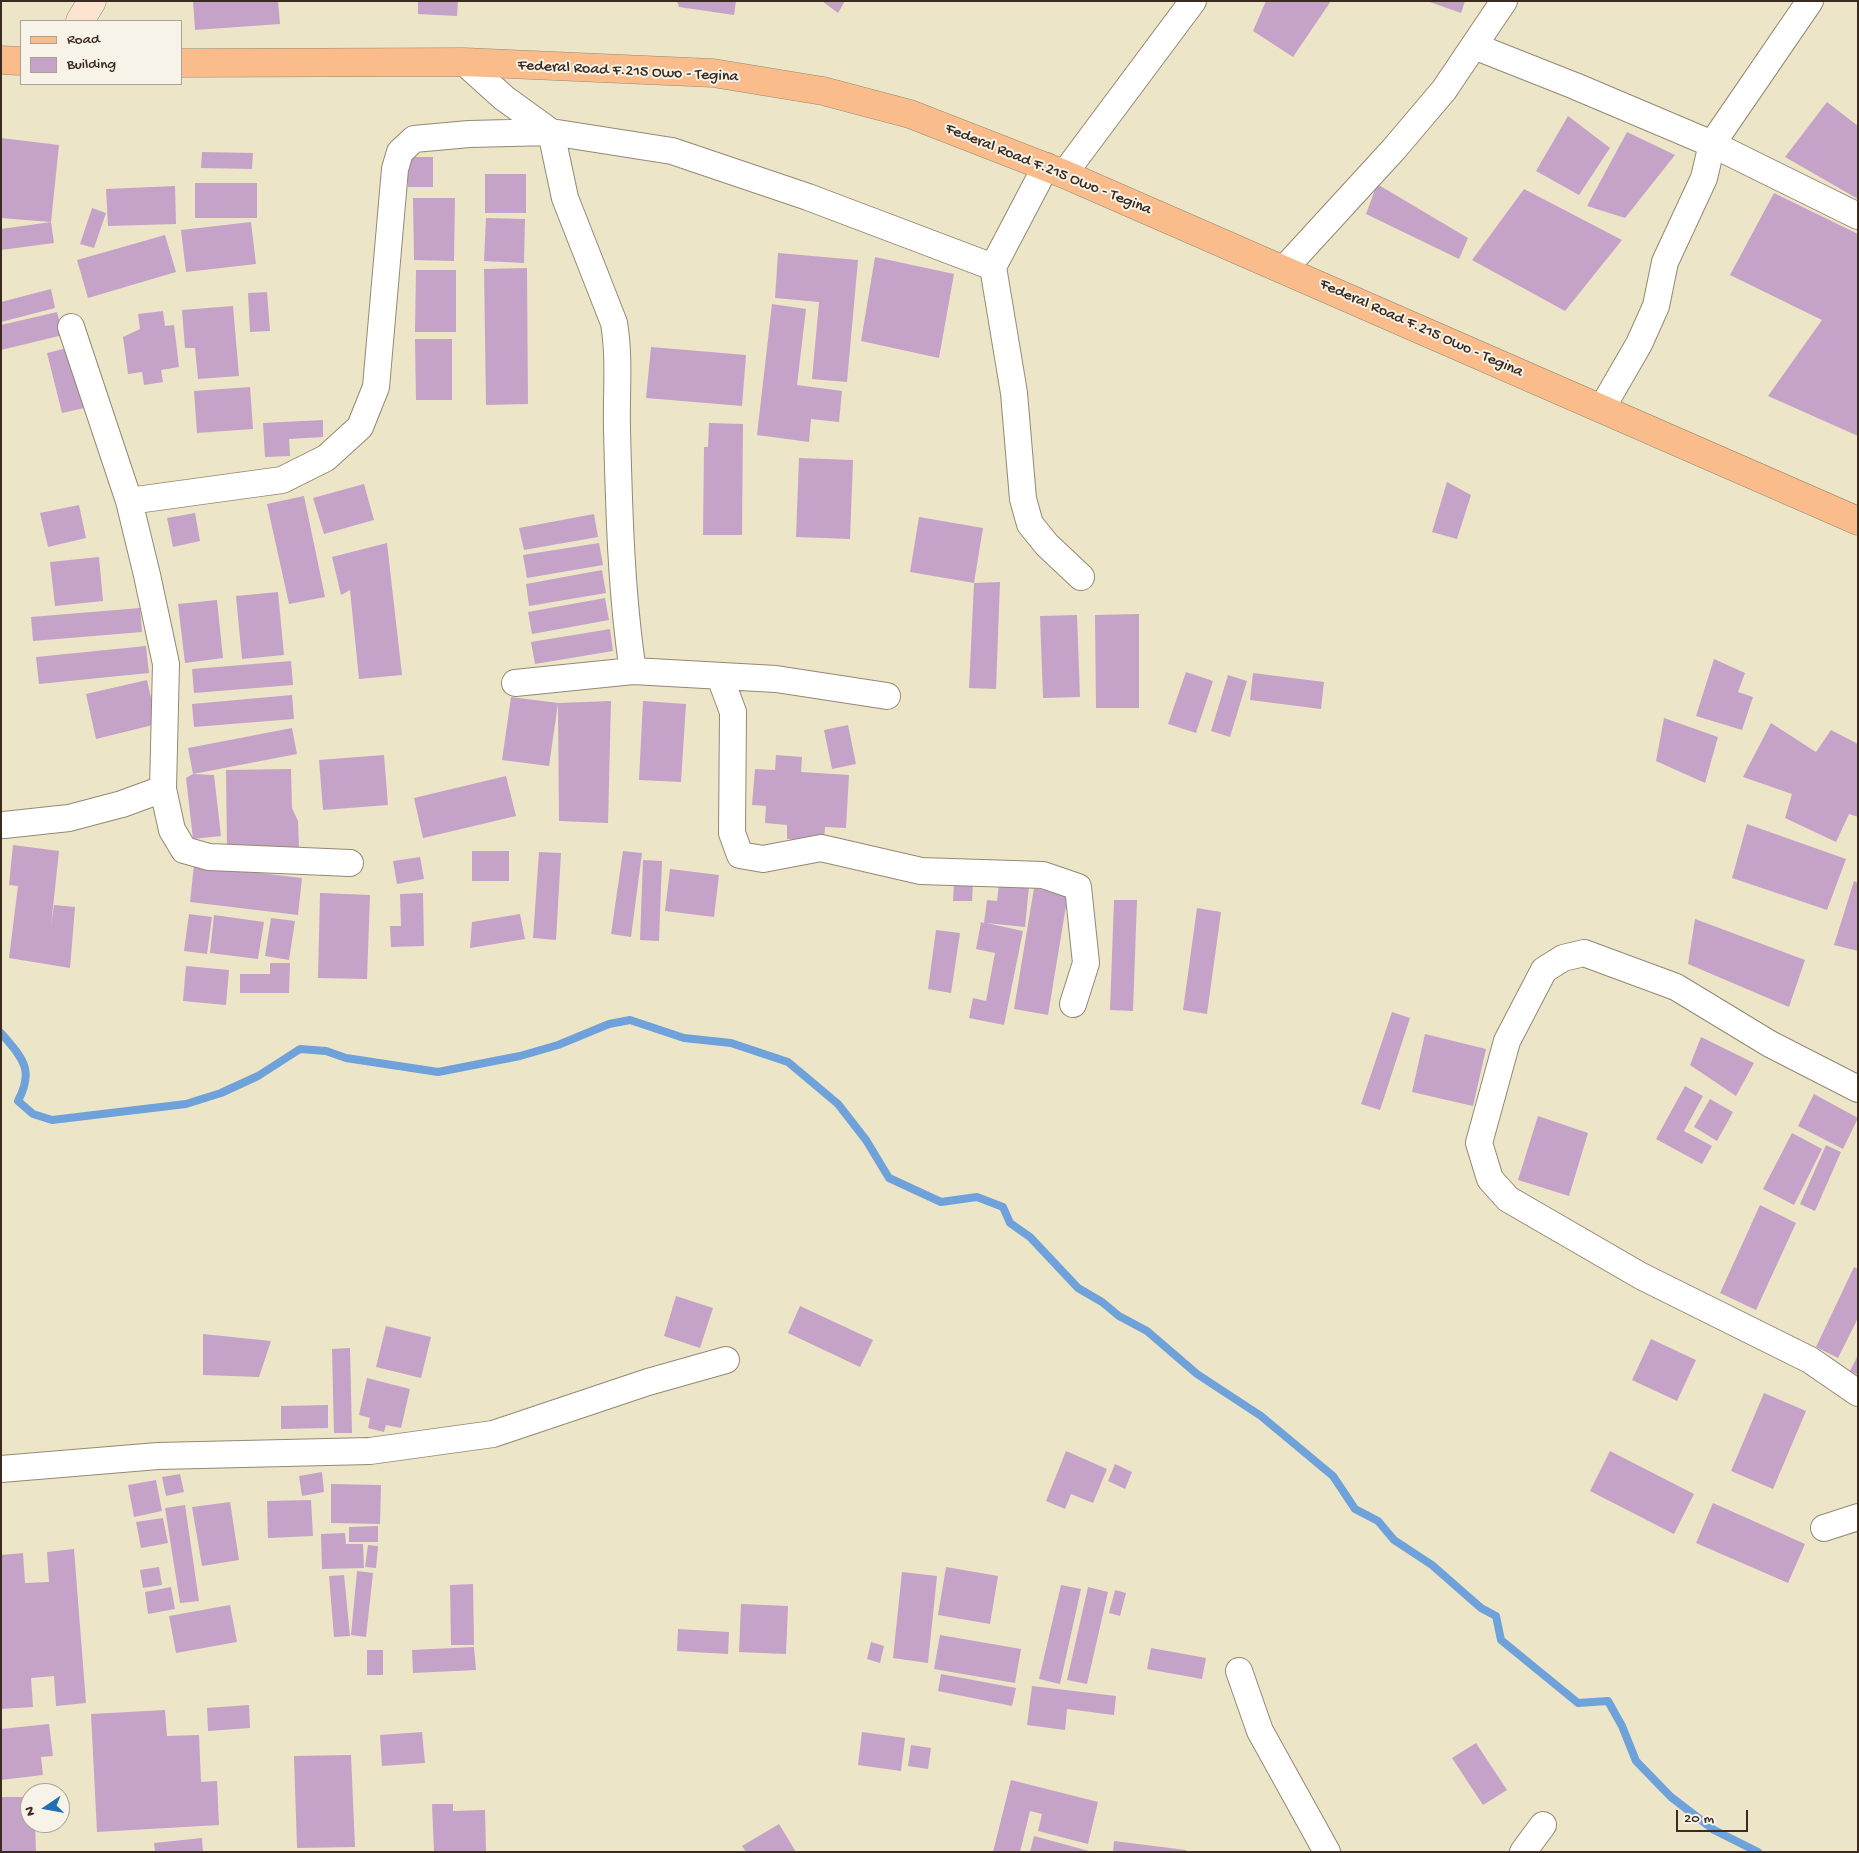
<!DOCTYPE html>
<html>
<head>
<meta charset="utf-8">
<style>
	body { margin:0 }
	#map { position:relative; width:1859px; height:1853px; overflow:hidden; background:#ede5c8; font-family:"Gochi Hand",sans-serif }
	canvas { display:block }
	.frame { position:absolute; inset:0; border:2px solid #3b2a1e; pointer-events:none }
	.legend { position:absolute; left:20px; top:20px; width:162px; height:65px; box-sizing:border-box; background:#f7f3e8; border:1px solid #aca397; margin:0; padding:6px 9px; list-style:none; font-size:15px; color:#3b2a1e }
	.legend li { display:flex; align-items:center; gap:10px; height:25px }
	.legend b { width:25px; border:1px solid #aca397 }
	.north { position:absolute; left:20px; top:1783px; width:50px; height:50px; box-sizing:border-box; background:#f7f3e8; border:1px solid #aca397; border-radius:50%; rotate:258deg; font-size:14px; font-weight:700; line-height:20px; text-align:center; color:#3b2a1e }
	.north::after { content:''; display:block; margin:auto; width:18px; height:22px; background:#1f6fb2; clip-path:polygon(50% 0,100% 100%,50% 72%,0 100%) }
	.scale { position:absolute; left:1676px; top:1810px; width:72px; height:22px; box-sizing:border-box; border:2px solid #3b2a1e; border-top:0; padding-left:6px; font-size:15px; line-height:18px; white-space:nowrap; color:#3b2a1e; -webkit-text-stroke:4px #f7f3e8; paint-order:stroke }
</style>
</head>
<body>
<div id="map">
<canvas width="1859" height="1853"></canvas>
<div class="frame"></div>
<ul class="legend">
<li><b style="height:6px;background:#fabc8b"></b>Road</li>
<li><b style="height:14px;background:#c5a3c8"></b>Building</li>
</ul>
<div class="north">N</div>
<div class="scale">20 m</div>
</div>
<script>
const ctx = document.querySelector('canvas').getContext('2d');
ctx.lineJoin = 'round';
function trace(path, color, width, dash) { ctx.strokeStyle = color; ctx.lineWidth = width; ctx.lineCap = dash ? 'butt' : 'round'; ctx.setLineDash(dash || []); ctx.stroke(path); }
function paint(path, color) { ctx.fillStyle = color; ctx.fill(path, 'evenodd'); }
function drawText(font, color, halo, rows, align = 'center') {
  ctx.font = font + ' "Gochi Hand",sans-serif'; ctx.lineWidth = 4; ctx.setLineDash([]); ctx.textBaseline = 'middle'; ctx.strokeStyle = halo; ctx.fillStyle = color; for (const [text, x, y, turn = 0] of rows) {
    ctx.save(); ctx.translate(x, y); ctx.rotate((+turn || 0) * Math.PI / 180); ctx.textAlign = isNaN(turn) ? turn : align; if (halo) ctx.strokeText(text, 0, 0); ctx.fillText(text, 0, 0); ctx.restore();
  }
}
const stream = new Path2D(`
	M 1,1033 C 22,1058 35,1069 18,1101 L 33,1114 L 52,1120 L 186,1104 L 221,1093 L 258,1076 L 300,1049 L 326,1051 L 346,1058 L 438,1072 L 520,1056 L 558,1045 L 609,1024 L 630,1020 L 684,1038 L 731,1043 L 788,1062 L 838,1104 L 866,1140 L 889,1178 L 941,1202 L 977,1197 L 1003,1207 L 1010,1223 L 1030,1237 L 1078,1288 L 1102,1302 L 1119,1316 L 1147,1331 L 1197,1374 L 1261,1416 L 1333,1476 L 1355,1509 L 1378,1521 L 1394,1540 L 1432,1565 L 1481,1608 L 1496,1616 L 1501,1640 L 1578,1703 L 1608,1701 L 1622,1726 L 1636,1761 L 1671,1797 L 1714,1830 L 1758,1852`);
const building = new Path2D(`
	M 193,1 L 278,1 L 280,24 L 195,30 Z
	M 418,1 L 458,1 L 457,16 L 418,14 Z
	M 677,1 L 736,1 L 734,15 L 679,7 Z
	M 822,1 L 845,1 L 838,13 Z
	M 1266,1 L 1331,1 L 1293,57 L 1253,31 Z
	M 1427,1 L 1465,1 L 1461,13 Z
	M 1827,102 L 1858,126 L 1858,199 L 1785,157 Z
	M 1568,116 L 1610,148 L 1579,195 L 1536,171 Z
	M 1627,132 L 1675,155 L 1625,218 L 1587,206 Z
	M 1,138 L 59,145 L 51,222 L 1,218 Z
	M 202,152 L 253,153 L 252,169 L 201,168 Z
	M 408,157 L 433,157 L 433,187 L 408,187 Z
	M 485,174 L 526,174 L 526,213 L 485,213 Z
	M 195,183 L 257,183 L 257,218 L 195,218 Z
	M 1377,184 L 1468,238 L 1459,259 L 1366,214 Z
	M 175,186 L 176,224 L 108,226 L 106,189 Z
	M 1524,189 L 1622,240 L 1565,311 L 1472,260 Z
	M 1774,193 L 1858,234 L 1858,436 L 1768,396 L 1822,320 L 1730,275 Z
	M 413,198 L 455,198 L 454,261 L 414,260 Z
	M 92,208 L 106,213 L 94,248 L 80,244 Z
	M 486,218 L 525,219 L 524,263 L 484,261 Z
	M 51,222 L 54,243 L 1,250 L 1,229 Z
	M 251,222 L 256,264 L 186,272 L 181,230 Z
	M 165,235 L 176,272 L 88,298 L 77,260 Z
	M 778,253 L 858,260 L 847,382 L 812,379 L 819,302 L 775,298 Z
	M 875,257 L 954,274 L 939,358 L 861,341 Z
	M 527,268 L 528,404 L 486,405 L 484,269 Z
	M 416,270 L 456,270 L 456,332 L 415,332 Z
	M 51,289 L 55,308 L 1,322 L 1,302 Z
	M 267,292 L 270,331 L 250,332 L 248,293 Z
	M 772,304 L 806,309 L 797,385 L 842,391 L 839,422 L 811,419 L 809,442 L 757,435 Z
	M 233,306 L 239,376 L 198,379 L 195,348 L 185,348 L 182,310 Z
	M 163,311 L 165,326 L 174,325 L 179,367 L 161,370 L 163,382 L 144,385 L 142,372 L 128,374 L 123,337 L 140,329 L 138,314 Z
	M 57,312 L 63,335 L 1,350 L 1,325 Z
	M 415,339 L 452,339 L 452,400 L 416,400 Z
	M 75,346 L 89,407 L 62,413 L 47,353 Z
	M 651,347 L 746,355 L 742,406 L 646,398 Z
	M 250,387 L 253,429 L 197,433 L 194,391 Z
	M 323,420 L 323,437 L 289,439 L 290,456 L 265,457 L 263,423 Z
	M 709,423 L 743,424 L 742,535 L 703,535 L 704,447 L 708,447 Z
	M 799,458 L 853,460 L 850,539 L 796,537 Z
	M 1447,482 L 1471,495 L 1457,539 L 1432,532 Z
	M 364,484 L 374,520 L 324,534 L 313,498 Z
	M 304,496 L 325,597 L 289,604 L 267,504 Z
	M 79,505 L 86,538 L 48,547 L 40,513 Z
	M 195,513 L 200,541 L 173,547 L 167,518 Z
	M 594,514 L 598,537 L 524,550 L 519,528 Z
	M 919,517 L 983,528 L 974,583 L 910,572 Z
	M 387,543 L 402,675 L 359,679 L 350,590 L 341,595 L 332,557 Z
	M 599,543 L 603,565 L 527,578 L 523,555 Z
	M 99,557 L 103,601 L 55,606 L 50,562 Z
	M 602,570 L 606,593 L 529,606 L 526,584 Z
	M 1000,582 L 996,689 L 969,688 L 974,583 Z
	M 278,592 L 284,655 L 242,659 L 236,596 Z
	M 605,598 L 609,620 L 532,634 L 528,612 Z
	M 217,600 L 223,658 L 185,663 L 178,604 Z
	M 140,608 L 142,632 L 33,641 L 31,617 Z
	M 1139,614 L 1139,708 L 1096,708 L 1095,615 Z
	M 1077,615 L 1080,697 L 1043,698 L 1040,616 Z
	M 610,629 L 613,651 L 535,664 L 531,642 Z
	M 146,646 L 149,673 L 39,684 L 36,657 Z
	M 1714,659 L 1745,673 L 1738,692 L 1753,697 L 1742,730 L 1696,716 Z
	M 291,661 L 293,685 L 194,693 L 192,669 Z
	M 1186,672 L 1213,681 L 1196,733 L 1168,724 Z
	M 1253,673 L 1324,682 L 1321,709 L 1250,700 Z
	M 1228,675 L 1247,681 L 1230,737 L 1211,731 Z
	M 147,680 L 157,724 L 96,739 L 86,694 Z
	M 292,695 L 294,719 L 194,727 L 192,704 Z
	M 511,697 L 558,703 L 611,701 L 608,823 L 559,821 L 558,703 L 549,766 L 502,760 Z
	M 643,701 L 686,704 L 681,782 L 639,780 Z
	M 1664,718 L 1718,737 L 1705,783 L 1656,761 Z
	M 1771,723 L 1816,752 L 1831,730 L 1858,744 L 1858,817 L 1849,814 L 1836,842 L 1785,818 L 1792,794 L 1743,777 Z
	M 848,725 L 856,764 L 832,769 L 824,730 Z
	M 292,728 L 297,754 L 193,774 L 188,748 Z
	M 384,755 L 388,805 L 323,810 L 319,760 Z
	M 776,755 L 802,757 L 801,772 L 849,775 L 846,828 L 825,827 L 824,841 L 787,839 L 787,825 L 765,823 L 766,806 L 752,805 L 755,769 L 775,770 Z
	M 291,769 L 292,808 L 298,821 L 299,847 L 227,848 L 226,770 Z
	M 193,774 L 214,775 L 221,836 L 193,839 L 186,778 Z
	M 506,776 L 516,816 L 423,838 L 414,798 Z
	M 1747,824 L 1846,859 L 1827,910 L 1732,878 Z
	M 13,845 L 59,851 L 51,926 L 54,905 L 75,907 L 70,968 L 9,958 L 18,886 L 9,885 Z
	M 472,851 L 509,851 L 509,881 L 472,881 Z
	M 623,851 L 642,853 L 631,937 L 611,934 Z
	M 539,852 L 561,853 L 556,940 L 533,938 Z
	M 420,857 L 424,879 L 397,884 L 393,861 Z
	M 643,860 L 662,861 L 659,941 L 640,940 Z
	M 194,865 L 302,878 L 298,915 L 190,902 Z
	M 670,869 L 719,875 L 714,917 L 665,911 Z
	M 1854,881 L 1858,883 L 1858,951 L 1834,945 Z
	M 954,883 L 973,883 L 972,901 L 953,901 Z
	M 999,884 L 1029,887 L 1025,927 L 986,923 L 1023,931 L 1004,1025 L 969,1018 L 973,998 L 986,1001 L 995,953 L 976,949 L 981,922 L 984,923 L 987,900 L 997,901 Z
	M 1034,888 L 1068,894 L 1048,1015 L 1014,1009 Z
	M 320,893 L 370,895 L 367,979 L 318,978 Z
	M 423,893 L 424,946 L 391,947 L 390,926 L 401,926 L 400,894 Z
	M 1114,900 L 1137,900 L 1133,1011 L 1110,1010 Z
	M 1197,908 L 1221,912 L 1207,1014 L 1183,1010 Z
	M 189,914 L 212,917 L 207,954 L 184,951 Z
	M 520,914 L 525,939 L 470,948 L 472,922 Z
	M 214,915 L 264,922 L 258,959 L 210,953 Z
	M 271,918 L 295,921 L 289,960 L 265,956 Z
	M 1695,919 L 1805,960 L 1789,1007 L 1688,964 Z
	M 936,930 L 960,933 L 951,993 L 928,989 Z
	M 270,963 L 290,963 L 289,993 L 240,993 L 240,974 L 270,974 Z
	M 186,966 L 229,970 L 226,1005 L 183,1001 Z
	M 1392,1012 L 1410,1018 L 1380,1110 L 1361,1104 Z
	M 1425,1034 L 1486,1049 L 1473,1106 L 1412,1092 Z
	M 1701,1037 L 1754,1063 L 1736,1096 L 1690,1065 Z
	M 1685,1086 L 1703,1096 L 1684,1131 L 1712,1146 L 1702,1164 L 1656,1139 Z
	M 1814,1094 L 1858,1118 L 1843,1149 L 1798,1126 Z
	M 1710,1099 L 1733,1112 L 1717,1141 L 1694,1127 Z
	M 1538,1116 L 1588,1133 L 1569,1196 L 1518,1180 Z
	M 1792,1133 L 1822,1149 L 1794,1205 L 1763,1189 Z
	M 1826,1145 L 1841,1152 L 1815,1211 L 1800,1204 Z
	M 1760,1205 L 1796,1223 L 1756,1310 L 1720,1293 Z
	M 1854,1267 L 1858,1269 L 1858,1318 L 1838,1358 L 1816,1347 Z
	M 676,1296 L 713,1308 L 700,1348 L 664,1336 Z
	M 800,1306 L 873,1340 L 860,1367 L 788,1333 Z
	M 386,1326 L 431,1337 L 421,1378 L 376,1367 Z
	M 203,1334 L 271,1341 L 259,1377 L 203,1375 Z
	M 1651,1339 L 1696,1360 L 1677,1401 L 1632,1380 Z
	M 350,1348 L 352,1433 L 334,1433 L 332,1349 Z
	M 1858,1355 L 1858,1375 L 1850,1371 Z
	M 367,1378 L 410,1389 L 401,1428 L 386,1425 L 384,1432 L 368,1428 L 370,1418 L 359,1415 Z
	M 1764,1393 L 1806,1411 L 1773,1489 L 1731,1471 Z
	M 328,1405 L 328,1428 L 281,1429 L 281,1406 Z
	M 1066,1451 L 1107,1469 L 1093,1503 L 1071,1494 L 1065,1509 L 1046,1501 Z
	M 1610,1451 L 1694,1494 L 1674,1534 L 1590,1491 Z
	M 1115,1464 L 1132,1472 L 1125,1489 L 1108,1481 Z
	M 322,1472 L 324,1492 L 302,1496 L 299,1476 Z
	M 180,1474 L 184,1492 L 166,1496 L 162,1477 Z
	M 156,1480 L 162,1511 L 134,1517 L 128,1485 Z
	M 331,1484 L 381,1485 L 380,1524 L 331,1523 Z
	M 311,1500 L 313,1536 L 268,1538 L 267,1501 Z
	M 230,1502 L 239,1560 L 202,1566 L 192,1507 Z
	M 1713,1503 L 1805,1544 L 1788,1583 L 1696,1543 Z
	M 185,1505 L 199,1601 L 180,1603 L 165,1508 Z
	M 163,1518 L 168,1543 L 141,1548 L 136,1522 Z
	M 378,1526 L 378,1542 L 349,1542 L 349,1527 Z
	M 345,1533 L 346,1544 L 363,1544 L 364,1568 L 322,1569 L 321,1534 Z
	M 368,1545 L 378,1546 L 376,1568 L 365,1567 Z
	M 74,1549 L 86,1703 L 56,1706 L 54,1676 L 31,1678 L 33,1707 L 1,1709 L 1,1555 L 23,1553 L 25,1583 L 49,1582 L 47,1552 Z
	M 159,1567 L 162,1585 L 143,1588 L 140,1570 Z
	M 946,1567 L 998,1576 L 990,1624 L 938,1615 Z
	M 357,1571 L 373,1573 L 366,1637 L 351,1635 Z
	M 902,1572 L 937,1576 L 928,1663 L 893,1658 Z
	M 344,1575 L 350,1636 L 334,1637 L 329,1576 Z
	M 473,1584 L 474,1645 L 451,1645 L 450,1585 Z
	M 1061,1585 L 1081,1589 L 1060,1684 L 1039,1679 Z
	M 171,1587 L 175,1609 L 148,1614 L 145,1592 Z
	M 1088,1587 L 1108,1592 L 1087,1684 L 1067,1680 Z
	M 1115,1590 L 1126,1593 L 1120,1616 L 1109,1613 Z
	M 741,1604 L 788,1606 L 786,1654 L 739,1652 Z
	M 230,1605 L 237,1642 L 176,1653 L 169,1616 Z
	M 678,1629 L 729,1632 L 728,1654 L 677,1651 Z
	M 940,1635 L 1021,1649 L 1015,1683 L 934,1669 Z
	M 871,1642 L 884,1646 L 880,1663 L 867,1659 Z
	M 474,1647 L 476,1670 L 413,1673 L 412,1650 Z
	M 1151,1648 L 1206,1658 L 1202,1679 L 1147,1669 Z
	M 367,1650 L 383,1650 L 383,1675 L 367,1675 Z
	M 941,1674 L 1016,1688 L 1012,1706 L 938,1691 Z
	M 1032,1686 L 1116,1696 L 1114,1715 L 1067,1709 L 1065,1730 L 1027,1725 Z
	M 249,1705 L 250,1728 L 208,1731 L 207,1708 Z
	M 165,1710 L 167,1736 L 199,1735 L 201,1782 L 217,1781 L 219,1825 L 97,1832 L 91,1714 Z
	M 49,1724 L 53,1756 L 41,1757 L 43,1775 L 1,1780 L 1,1729 Z
	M 422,1732 L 425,1763 L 382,1766 L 380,1735 Z
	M 862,1732 L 905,1738 L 901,1771 L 858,1765 Z
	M 1476,1743 L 1507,1790 L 1483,1805 L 1452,1758 Z
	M 911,1745 L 931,1748 L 928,1769 L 908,1766 Z
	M 351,1755 L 355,1847 L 297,1848 L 294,1756 Z
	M 1011,1780 L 1098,1802 L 1088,1844 L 1038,1831 L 1042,1814 L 1030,1811 L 1020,1852 L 993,1852 Z
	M 1,1797 L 30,1797 L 30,1823 L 35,1823 L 36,1852 L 1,1852 Z
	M 432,1804 L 453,1804 L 453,1811 L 485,1810 L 486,1852 L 434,1852 Z
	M 779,1824 L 796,1852 L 746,1852 L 742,1846 Z
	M 1034,1836 L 1089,1851 L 1088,1852 L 1030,1852 Z
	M 202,1838 L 203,1852 L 155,1852 L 154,1843 Z
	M 1114,1841 L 1186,1850 L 1186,1852 L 1113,1852 Z`);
const minor = new Path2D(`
	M 1474,46 L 1575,86 L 1712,144 L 1858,216
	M 464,62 L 504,98 L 551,132 L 565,198 L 614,323 C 620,359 616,394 617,430 C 619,509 621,593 633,671
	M 1064,174 L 1193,1
	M 993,267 L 1014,393 L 1023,499 L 1030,524 L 1047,545 L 1081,577
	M 1284,269 L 1394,149 L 1444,90 L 1504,1
	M 71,327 L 129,501 L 147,575 L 166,664 L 163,789 L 172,830 L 184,850 L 209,857 L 350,863
	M 1602,408 L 1639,344 L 1656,306 L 1665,262 L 1704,178 L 1712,144 L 1810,1
	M 129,501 L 282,480 L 326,458 L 360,427 L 376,387 L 395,169 L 400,152 L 414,139 L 469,134 L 551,132 L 672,151 L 808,197 L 993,267 L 1046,166
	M 720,677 L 733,712 L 732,833 L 740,855 L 763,859 L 821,848 L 921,871 L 1043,875 L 1078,887 L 1086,963 L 1073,1004
	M 515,683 L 633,671 L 776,679 L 887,696
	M 4,825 L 69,818 L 122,804 L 163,789
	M 1858,1089 L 1770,1044 L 1676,987 L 1584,953 L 1563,958 L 1544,970 L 1507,1041 L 1479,1143 L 1490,1179 L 1508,1199 L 1641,1276 L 1810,1360 L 1858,1393
	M 1,1469 L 158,1456 L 370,1451 L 493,1434 L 648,1382 L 726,1360
	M 1824,1528 L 1858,1517
	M 1239,1671 L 1260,1731 L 1327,1852
	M 1523,1852 L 1543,1825`);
const secondary = new Path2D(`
	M 80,21 L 92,1`);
const primary = new Path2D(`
	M 1,60 L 21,61
	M 181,63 L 464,62 L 713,73 L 823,91 L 910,114 L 1064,174 L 1858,521`);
const streetNames = [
	["Federal Road F.215 Owo - Tegina",628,72,3],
	["Federal Road F.215 Owo - Tegina",1048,170,22],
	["Federal Road F.215 Owo - Tegina",1421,329,24]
];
trace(stream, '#6fa1da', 8);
paint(building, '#c5a3c8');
trace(minor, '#948873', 28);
trace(secondary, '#948873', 29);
trace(primary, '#948873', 29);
trace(minor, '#fff', 26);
trace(secondary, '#fde4d1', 28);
trace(primary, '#fabc8b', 28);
drawText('16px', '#3b2a1e', '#f7f3e8', streetNames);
</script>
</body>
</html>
